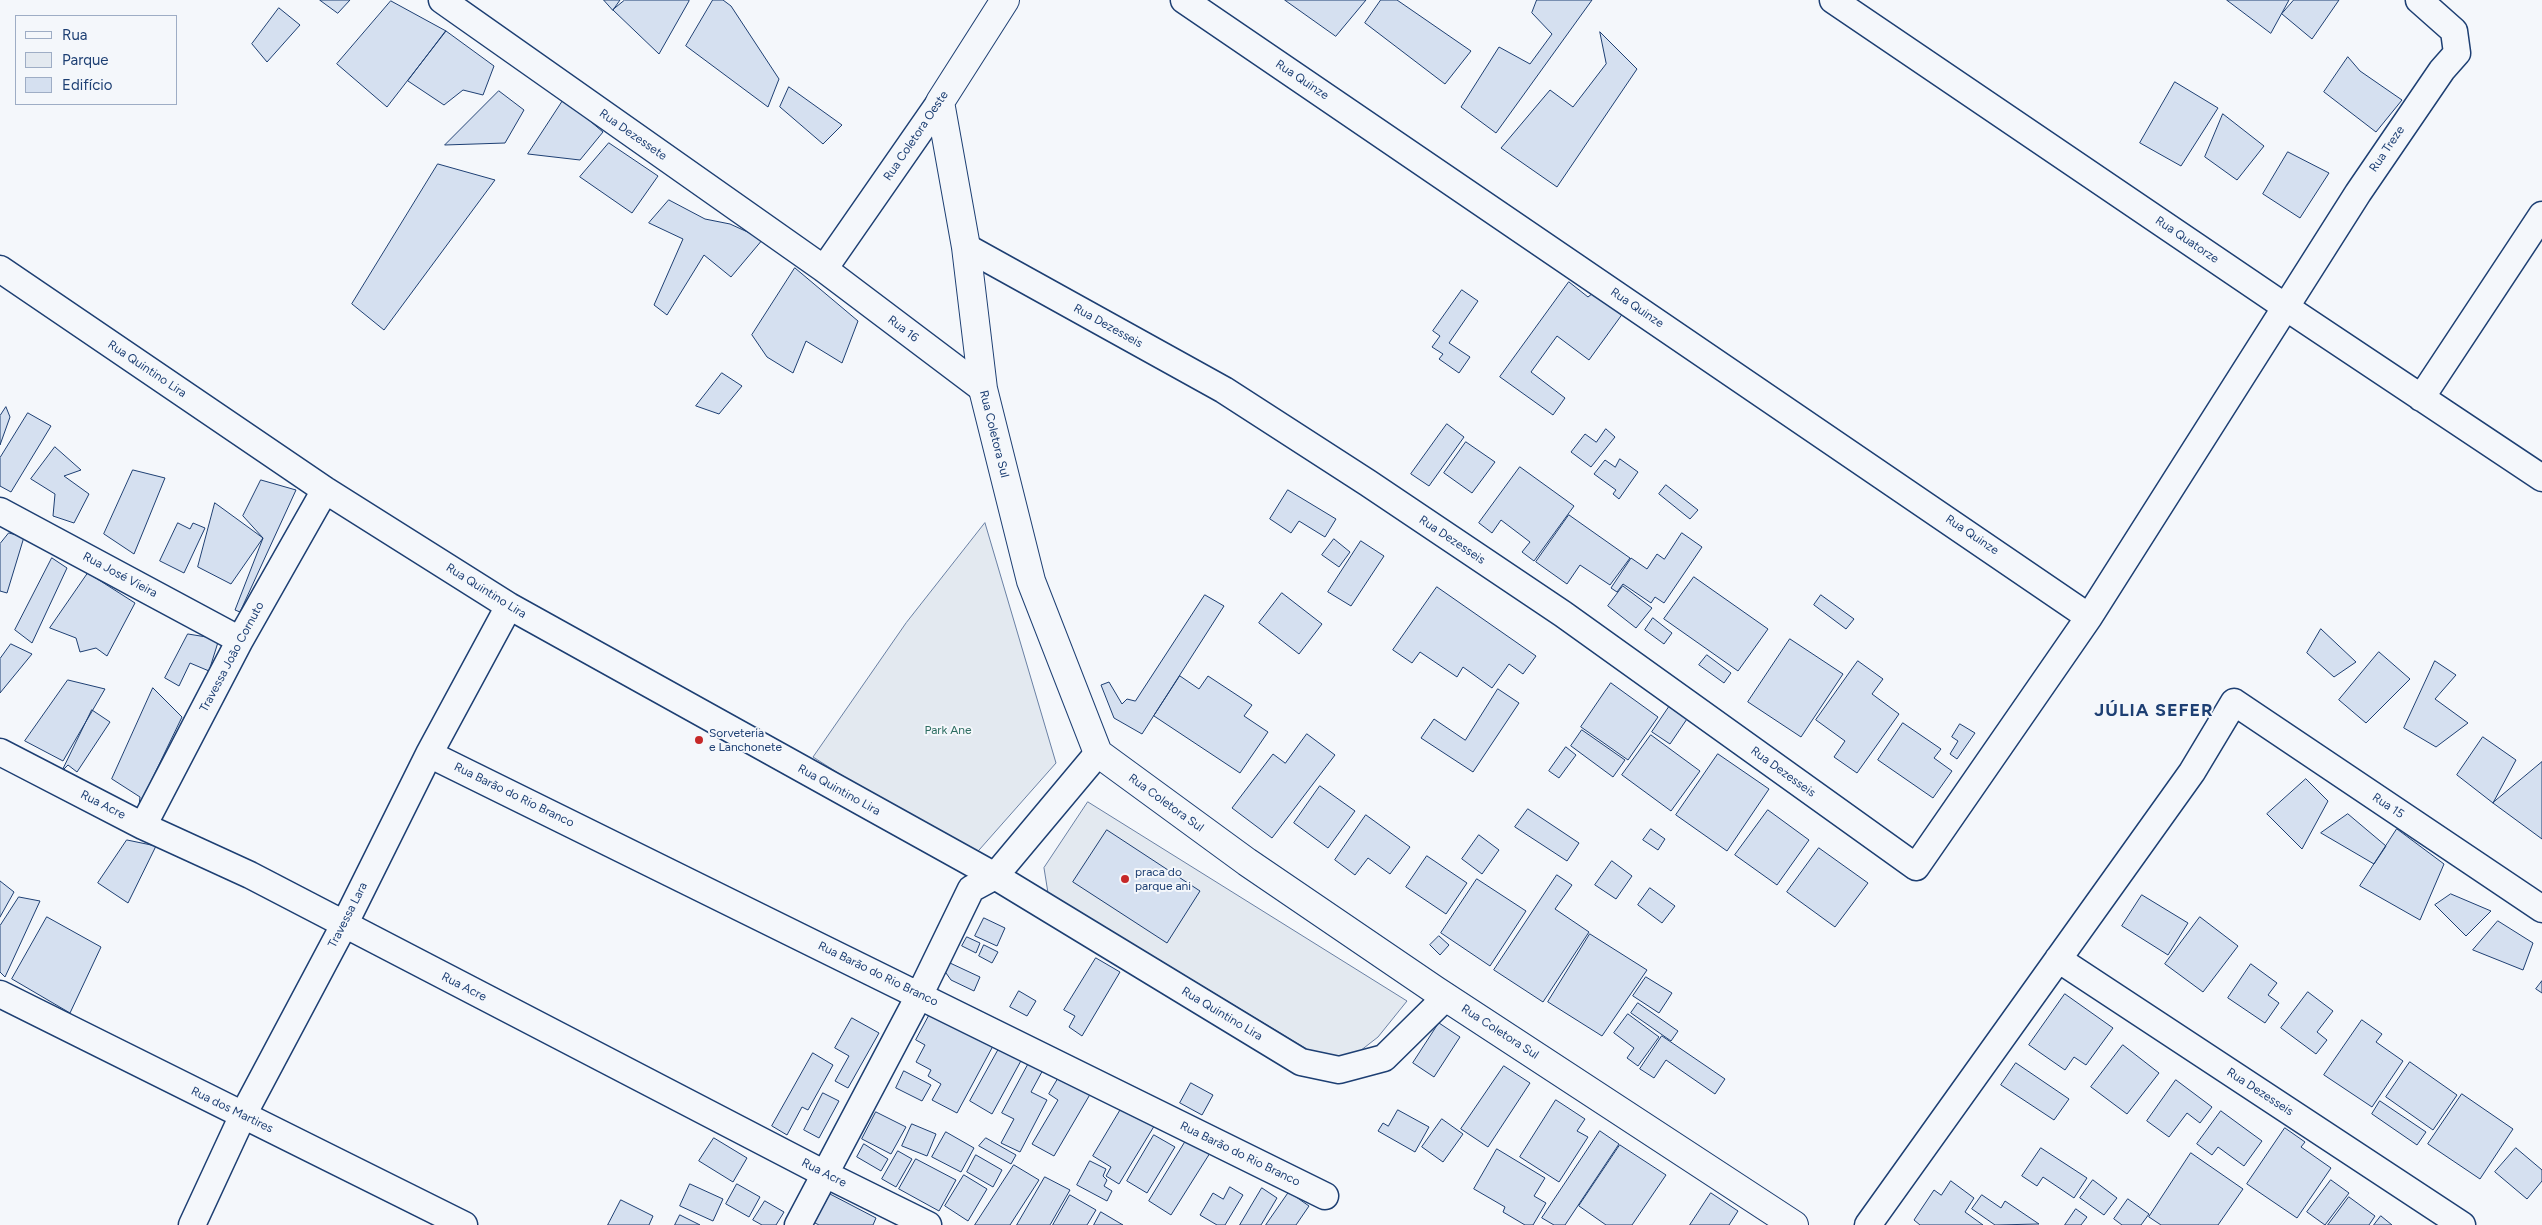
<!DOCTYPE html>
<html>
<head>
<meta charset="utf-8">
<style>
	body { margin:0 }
	#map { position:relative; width:2542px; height:1225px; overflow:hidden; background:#f4f7fb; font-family:Figtree,sans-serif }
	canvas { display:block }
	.legend { position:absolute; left:15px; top:15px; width:162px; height:90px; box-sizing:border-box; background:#f4f7fb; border:1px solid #9eadc5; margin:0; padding:6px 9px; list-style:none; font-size:15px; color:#1d3f73 }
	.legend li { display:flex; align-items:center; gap:10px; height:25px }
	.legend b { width:25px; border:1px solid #9eadc5 }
</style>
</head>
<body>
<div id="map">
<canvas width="2542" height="1225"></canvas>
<ul class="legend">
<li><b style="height:6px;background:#f4f7fb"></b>Rua</li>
<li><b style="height:14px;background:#e3e9f0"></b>Parque</li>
<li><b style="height:14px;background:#d5e0f0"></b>Edifício</li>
</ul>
</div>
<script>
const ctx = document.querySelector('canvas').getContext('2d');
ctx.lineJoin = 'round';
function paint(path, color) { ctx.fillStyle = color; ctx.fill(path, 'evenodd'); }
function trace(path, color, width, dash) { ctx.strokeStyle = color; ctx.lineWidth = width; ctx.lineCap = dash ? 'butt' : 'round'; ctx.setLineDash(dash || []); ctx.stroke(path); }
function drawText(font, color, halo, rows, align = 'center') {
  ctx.font = font + ' Figtree,sans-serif'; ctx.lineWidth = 4; ctx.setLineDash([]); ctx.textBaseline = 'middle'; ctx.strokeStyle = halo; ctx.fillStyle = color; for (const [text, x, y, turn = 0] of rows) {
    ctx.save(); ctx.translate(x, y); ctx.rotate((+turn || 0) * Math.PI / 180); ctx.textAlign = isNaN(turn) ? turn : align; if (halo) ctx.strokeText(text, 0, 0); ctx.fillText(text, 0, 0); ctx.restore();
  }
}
const green = new Path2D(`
	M 985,523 L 1056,763 L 972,858 L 813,757 L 906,623 Z
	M 1088,802 L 1407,1001 L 1378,1037 L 1351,1058 L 1315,1054 L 1048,893 L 1044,868 Z`);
const building = new Path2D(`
	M 320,0 L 350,0 L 338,13 Z
	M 604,0 L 620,0 L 613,10 Z
	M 625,0 L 689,0 L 689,1 L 659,54 L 613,10 Z
	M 713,0 L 723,0 L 731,6 L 779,79 L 768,107 L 686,46 Z
	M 1285,0 L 1366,0 L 1336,36 Z
	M 1381,0 L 1397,0 L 1471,51 L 1445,84 L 1365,23 Z
	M 1537,0 L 1592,0 L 1496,133 L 1461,107 L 1499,47 L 1530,64 L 1552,34 L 1532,13 Z
	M 2227,0 L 2289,0 L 2271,33 Z
	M 2294,0 L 2339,0 L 2312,39 L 2282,14 Z
	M 391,1 L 446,31 L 387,107 L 337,64 Z
	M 279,8 L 300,25 L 267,62 L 252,44 Z
	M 446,31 L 494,66 L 483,95 L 463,90 L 444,105 L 408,81 Z
	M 1600,32 L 1637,69 L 1557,187 L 1501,148 L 1550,90 L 1573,107 L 1606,64 Z
	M 2348,57 L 2360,71 L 2402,100 L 2376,132 L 2324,92 Z
	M 2175,82 L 2218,108 L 2181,166 L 2140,143 Z
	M 789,87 L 842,125 L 823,144 L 780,107 Z
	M 499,91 L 524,110 L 505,143 L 445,145 Z
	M 564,99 L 603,132 L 580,160 L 528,154 Z
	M 2223,114 L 2264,146 L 2237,180 L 2205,157 Z
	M 609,143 L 658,176 L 632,213 L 580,177 Z
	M 2288,152 L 2329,173 L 2300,218 L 2263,194 Z
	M 438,164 L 495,180 L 384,330 L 352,304 Z
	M 669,200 L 705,219 L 730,224 L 763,239 L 731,277 L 704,255 L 667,315 L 654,305 L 683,239 L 649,223 Z
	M 795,268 L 858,321 L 842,363 L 806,341 L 793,373 L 767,357 L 752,335 Z
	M 1569,282 L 1588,297 L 1598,289 L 1626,309 L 1589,360 L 1557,336 L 1531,372 L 1565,398 L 1553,415 L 1500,377 Z
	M 1462,290 L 1478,301 L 1449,343 L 1470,357 L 1459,373 L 1439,359 L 1443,354 L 1432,347 L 1440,336 L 1433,331 Z
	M 722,373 L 742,386 L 719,414 L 696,406 Z
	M 6,407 L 10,417 L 0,445 L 0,416 Z
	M 28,413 L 51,426 L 11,492 L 0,486 L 0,458 Z
	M 1447,424 L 1464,437 L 1429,486 L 1411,474 Z
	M 1606,429 L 1615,437 L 1591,467 L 1571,452 L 1585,434 L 1596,442 Z
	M 1466,442 L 1495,462 L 1472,493 L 1444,473 Z
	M 55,447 L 81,470 L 64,476 L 89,494 L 74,523 L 53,516 L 55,494 L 31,479 Z
	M 1620,459 L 1638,472 L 1619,499 L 1613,494 L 1616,490 L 1594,474 L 1605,460 L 1615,467 Z
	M 1520,467 L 1574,506 L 1534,561 L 1522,552 L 1530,542 L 1501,520 L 1492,533 L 1479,523 Z
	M 133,470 L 165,478 L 134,554 L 104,534 Z
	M 261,480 L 296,490 L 240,612 L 235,610 L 263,538 L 243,516 Z
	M 1666,485 L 1698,510 L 1690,519 L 1659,494 Z
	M 1288,490 L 1336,519 L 1325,537 L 1299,521 L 1291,533 L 1270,519 Z
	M 215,503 L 263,538 L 231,584 L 198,567 Z
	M 1569,515 L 1630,558 L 1610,585 L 1580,565 L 1567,584 L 1536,562 Z
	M 178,523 L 190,529 L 193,523 L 205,528 L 184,573 L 160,561 Z
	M 9,533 L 24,537 L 7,593 L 0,591 L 0,544 Z
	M 1682,533 L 1702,547 L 1664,603 L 1655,597 L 1651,603 L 1623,584 L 1617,592 L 1611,588 L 1631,558 L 1647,569 L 1657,554 L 1664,559 Z
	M 1334,539 L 1350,552 L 1339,567 L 1322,555 Z
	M 1361,541 L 1384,556 L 1351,606 L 1328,592 Z
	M 52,558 L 67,568 L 32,643 L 15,630 Z
	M 88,573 L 135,603 L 107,656 L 96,648 L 80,652 L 76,638 L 50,628 Z
	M 1694,577 L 1768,629 L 1738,671 L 1664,619 Z
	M 1623,586 L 1652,608 L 1636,628 L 1608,606 Z
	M 1437,587 L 1536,656 L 1523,674 L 1509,664 L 1492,688 L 1463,667 L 1457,677 L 1420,652 L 1412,663 L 1393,650 Z
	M 1282,593 L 1322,624 L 1299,654 L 1259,623 Z
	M 1205,595 L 1224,606 L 1142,734 L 1114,718 L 1101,685 L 1109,682 L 1122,704 L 1127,699 L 1135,701 Z
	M 1821,595 L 1854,619 L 1846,629 L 1814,605 Z
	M 1653,618 L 1672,633 L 1664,644 L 1645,630 Z
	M 2321,629 L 2356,662 L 2334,677 L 2307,653 Z
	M 188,634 L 219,639 L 209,671 L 190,663 L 179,686 L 165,678 Z
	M 1790,639 L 1843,674 L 1801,737 L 1748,702 Z
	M 11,644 L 32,654 L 0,693 L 0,659 Z
	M 2379,652 L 2410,679 L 2366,723 L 2339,700 Z
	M 1707,655 L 1731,673 L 1724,683 L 1699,665 Z
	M 1858,661 L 1883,679 L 1872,694 L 1899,714 L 1857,773 L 1834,757 L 1845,741 L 1816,720 Z
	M 2435,661 L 2456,675 L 2435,699 L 2468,723 L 2436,747 L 2404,728 Z
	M 1180,676 L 1199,689 L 1208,676 L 1252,705 L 1244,716 L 1268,732 L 1240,773 L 1154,716 Z
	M 68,680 L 105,689 L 63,761 L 25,741 Z
	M 1611,683 L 1658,717 L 1628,760 L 1581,727 Z
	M 153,688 L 182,717 L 139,806 L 140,797 L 112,779 Z
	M 1498,689 L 1519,703 L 1473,772 L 1421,738 L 1434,719 L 1465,740 Z
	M 1671,704 L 1689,716 L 1670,744 L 1652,732 Z
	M 92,710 L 110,722 L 77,772 L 68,765 L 62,771 Z
	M 1903,723 L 1941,749 L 1934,758 L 1952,771 L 1933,798 L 1878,760 Z
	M 1960,724 L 1975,733 L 1957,759 L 1950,754 L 1958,741 L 1952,737 Z
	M 1582,730 L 1625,760 L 1613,777 L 1571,746 Z
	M 1307,734 L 1335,755 L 1272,838 L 1232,808 L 1273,754 L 1285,763 Z
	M 1651,735 L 1700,771 L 1671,811 L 1622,775 Z
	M 2483,737 L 2516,760 L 2493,803 L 2457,775 Z
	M 1566,747 L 1576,755 L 1559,778 L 1549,771 Z
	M 1718,754 L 1769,789 L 1727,851 L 1676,815 Z
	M 2542,762 L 2542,839 L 2493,803 Z
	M 2306,779 L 2328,801 L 2302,849 L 2267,814 Z
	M 1320,786 L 1355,811 L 1328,848 L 1294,823 Z
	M 1528,809 L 1579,843 L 1567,861 L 1515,827 Z
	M 1768,810 L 1809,840 L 1777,885 L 1735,855 Z
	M 2348,814 L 2386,846 L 2374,864 L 2321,833 Z
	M 1366,815 L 1410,847 L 1390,874 L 1368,858 L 1355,875 L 1335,860 Z
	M 1651,829 L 1665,839 L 1658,850 L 1643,840 Z
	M 2397,829 L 2444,864 L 2420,920 L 2360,886 Z
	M 1107,830 L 1200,891 L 1167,943 L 1073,882 Z
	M 1479,835 L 1499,850 L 1482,874 L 1462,859 Z
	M 127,840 L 156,846 L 128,903 L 98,883 Z
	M 1819,848 L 1868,883 L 1835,927 L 1787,892 Z
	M 1427,856 L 1467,883 L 1446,914 L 1406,887 Z
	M 1612,861 L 1632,876 L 1616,899 L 1595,885 Z
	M 1557,875 L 1572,885 L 1555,909 L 1589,932 L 1543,1002 L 1494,970 Z
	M 1477,879 L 1526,911 L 1490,966 L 1441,933 Z
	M 0,881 L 14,892 L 0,917 Z
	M 1650,888 L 1675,906 L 1662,923 L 1638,905 Z
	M 2451,894 L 2491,911 L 2466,936 L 2435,905 Z
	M 2142,895 L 2188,923 L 2168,955 L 2122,926 Z
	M 19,897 L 40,901 L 5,977 L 0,972 L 0,926 Z
	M 47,917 L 101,947 L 70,1013 L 12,979 Z
	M 2200,917 L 2238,946 L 2203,992 L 2165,964 Z
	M 984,918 L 1005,928 L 997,946 L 975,936 Z
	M 2498,921 L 2533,943 L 2523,970 L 2473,950 Z
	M 1590,934 L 1647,970 L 1602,1036 L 1548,1002 Z
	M 1439,936 L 1449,945 L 1440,955 L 1430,945 Z
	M 967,937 L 980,943 L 976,953 L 962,946 Z
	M 984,945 L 998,952 L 992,963 L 979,956 Z
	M 1096,958 L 1120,972 L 1082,1036 L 1069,1027 L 1075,1016 L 1064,1010 Z
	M 950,963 L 980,977 L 974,991 L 951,980 L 946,973 Z
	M 2251,964 L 2277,983 L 2268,995 L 2279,1003 L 2265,1023 L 2228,998 Z
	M 1646,977 L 1672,993 L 1659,1013 L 1633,996 Z
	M 2542,981 L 2542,993 L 2536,989 Z
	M 1019,991 L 1036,1001 L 1027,1016 L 1010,1007 Z
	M 2308,992 L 2333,1011 L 2317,1032 L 2327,1040 L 2316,1054 L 2281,1028 Z
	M 2065,994 L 2113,1028 L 2086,1065 L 2074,1057 L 2065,1070 L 2029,1045 Z
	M 1638,1003 L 1678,1031 L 1671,1041 L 1631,1013 Z
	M 931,1012 L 993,1046 L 957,1113 L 932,1100 L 941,1084 L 928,1076 L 931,1070 L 916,1062 L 925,1045 L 916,1040 Z
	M 1628,1014 L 1659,1037 L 1638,1066 L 1627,1058 L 1634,1048 L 1614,1033 Z
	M 852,1018 L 879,1033 L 848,1088 L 835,1081 L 849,1056 L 835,1048 Z
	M 2362,1020 L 2382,1034 L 2376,1042 L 2403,1061 L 2372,1107 L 2324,1075 Z
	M 1439,1023 L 1460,1037 L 1434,1077 L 1413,1063 Z
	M 1662,1036 L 1725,1079 L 1715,1094 L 1666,1060 L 1654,1078 L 1640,1069 Z
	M 1001,1045 L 1023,1057 L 992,1114 L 970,1101 Z
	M 2123,1045 L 2159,1073 L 2127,1114 L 2091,1087 Z
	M 813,1053 L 833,1065 L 808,1110 L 802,1107 L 787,1135 L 772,1126 Z
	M 1030,1061 L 1044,1068 L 1031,1092 L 1047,1100 L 1020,1152 L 1001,1143 L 1014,1119 L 1002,1113 Z
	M 2410,1062 L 2457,1095 L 2433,1130 L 2386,1097 Z
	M 2016,1063 L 2069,1099 L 2054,1120 L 2001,1085 Z
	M 1504,1066 L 1530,1083 L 1488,1147 L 1461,1129 Z
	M 904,1071 L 931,1085 L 922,1101 L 896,1088 Z
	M 1059,1077 L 1092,1091 L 1054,1156 L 1032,1144 L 1058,1100 L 1049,1094 Z
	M 2176,1080 L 2212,1107 L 2200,1123 L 2187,1113 L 2169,1137 L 2147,1121 Z
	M 1191,1083 L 1213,1095 L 1202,1115 L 1180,1103 Z
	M 823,1093 L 839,1101 L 819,1138 L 804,1130 Z
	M 2462,1094 L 2513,1129 L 2480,1179 L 2428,1144 Z
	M 1556,1100 L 1585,1119 L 1577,1131 L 1588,1137 L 1559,1182 L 1520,1157 Z
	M 2380,1101 L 2426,1132 L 2417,1145 L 2372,1114 Z
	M 1124,1104 L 1156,1123 L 1119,1184 L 1106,1176 L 1111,1167 L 1093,1156 Z
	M 1398,1110 L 1429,1127 L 1415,1152 L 1378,1131 L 1383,1123 L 1388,1126 Z
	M 2221,1111 L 2262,1141 L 2244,1166 L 2218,1147 L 2212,1155 L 2197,1144 Z
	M 876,1112 L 906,1127 L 891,1154 L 862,1139 Z
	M 1442,1119 L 1463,1134 L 1443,1162 L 1422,1147 Z
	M 912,1124 L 936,1134 L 927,1156 L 902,1146 Z
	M 2285,1128 L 2305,1142 L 2301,1147 L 2331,1168 L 2297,1218 L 2247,1184 Z
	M 1600,1131 L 1619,1144 L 1565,1225 L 1554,1225 L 1542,1218 Z
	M 946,1132 L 974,1148 L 961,1172 L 932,1157 Z
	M 1154,1135 L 1175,1147 L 1147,1193 L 1127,1181 Z
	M 714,1138 L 747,1158 L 733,1182 L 699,1161 Z
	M 986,1138 L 1016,1155 L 1011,1164 L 979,1146 Z
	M 1187,1139 L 1210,1153 L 1171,1215 L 1149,1201 Z
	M 864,1144 L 888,1159 L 881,1171 L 857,1157 Z
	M 1620,1145 L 1666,1175 L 1632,1225 L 1606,1225 L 1579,1206 Z
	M 2041,1148 L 2087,1178 L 2074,1198 L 2043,1177 L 2037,1186 L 2022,1176 Z
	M 2516,1148 L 2542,1170 L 2542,1181 L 2527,1199 L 2495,1172 Z
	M 1497,1149 L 1545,1178 L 1534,1196 L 1546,1203 L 1533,1225 L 1525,1225 L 1503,1212 L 1505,1207 L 1474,1189 Z
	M 898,1151 L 912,1159 L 896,1187 L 882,1179 Z
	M 2191,1153 L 2243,1189 L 2218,1225 L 2161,1225 L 2149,1217 Z
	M 976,1155 L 1002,1170 L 993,1187 L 967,1172 Z
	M 916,1159 L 956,1180 L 939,1211 L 899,1189 Z
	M 1090,1161 L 1106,1169 L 1103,1176 L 1107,1180 L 1104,1186 L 1112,1191 L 1107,1201 L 1077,1185 Z
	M 1014,1165 L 1039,1180 L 1010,1225 L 975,1225 Z
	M 964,1175 L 987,1189 L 968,1221 L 945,1206 Z
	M 1045,1177 L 1070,1190 L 1050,1225 L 1017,1225 Z
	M 2093,1180 L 2117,1198 L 2104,1215 L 2080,1198 Z
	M 2331,1180 L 2349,1193 L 2325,1225 L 2307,1212 Z
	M 1951,1181 L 1974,1198 L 1965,1212 L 1983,1225 L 1920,1225 L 1914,1220 L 1934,1190 L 1941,1195 Z
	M 690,1184 L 723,1199 L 713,1221 L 680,1206 Z
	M 737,1184 L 760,1197 L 749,1217 L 726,1204 Z
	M 1230,1187 L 1243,1195 L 1225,1225 L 1217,1225 L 1200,1215 L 1213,1193 L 1223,1199 Z
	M 1262,1188 L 1277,1198 L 1261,1225 L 1240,1225 Z
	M 1289,1192 L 1309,1206 L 1296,1225 L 1266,1225 Z
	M 1711,1193 L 1738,1211 L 1729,1225 L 1690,1225 Z
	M 830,1194 L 876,1218 L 873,1225 L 819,1225 L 815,1223 Z
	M 1070,1195 L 1096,1210 L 1087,1225 L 1053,1225 Z
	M 1982,1195 L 2001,1208 L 2005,1201 L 2039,1224 L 1995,1225 L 1972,1209 Z
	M 2349,1197 L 2375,1216 L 2369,1225 L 2328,1225 Z
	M 2128,1199 L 2149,1214 L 2141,1225 L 2122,1225 L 2114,1219 Z
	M 621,1200 L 653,1216 L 649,1225 L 608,1225 Z
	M 765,1201 L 784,1212 L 776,1225 L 762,1225 L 753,1220 Z
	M 2076,1209 L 2087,1217 L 2081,1225 L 2065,1225 Z
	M 1101,1212 L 1123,1225 L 1094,1225 Z
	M 680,1215 L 700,1225 L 675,1225 Z
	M 2381,1216 L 2392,1225 L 2374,1225 Z`);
const minor = new Path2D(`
	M 442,0 L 824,269 L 983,389
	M 1184,0 L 2089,617
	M 1833,0 L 2287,308 L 2542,478
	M 966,247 L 1224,390 L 1368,483 L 1563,614 L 1916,867 L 2089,617 L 2358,193 L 2442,70 L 2457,53 L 2454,31 L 2419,0
	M 0,269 L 325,490 L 509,606 L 995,876 L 1301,1062 L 1339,1070 L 1384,1058 L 1446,997
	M 824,269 L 940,102
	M 2421,398 L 2542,215
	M 0,511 L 240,640
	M 0,752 L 143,826 L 250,875 L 825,1174 L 928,1225
	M 429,754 L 1325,1196
	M 143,826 L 240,640 L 325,490
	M 2058,959 L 2462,1225
	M 0,994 L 464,1225
	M 192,1225 L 243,1115 L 344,925 L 429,754 L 509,606
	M 798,1225 L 920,994 L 971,889 L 995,876 L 1098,753
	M 1868,1225 L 2192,772 L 2234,702 L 2542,909`);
const tertiary = new Path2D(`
	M 1005,0 L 940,102 L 966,247 L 983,389 L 1031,581 L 1098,753 L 1247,862 L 1435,990 L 1794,1225`);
const markers = [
	[699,740,5,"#c62828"],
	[1125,879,5,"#c62828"]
];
const streetNames = [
	["Rua Quinze",1302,80,34],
	["Rua Dezessete",633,135,35],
	["Rua Coletora Oeste",916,136,-56],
	["Rua Treze",2387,149,-56],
	["Rua Quatorze",2187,240,34],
	["Rua Quinze",1637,308,34],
	["Rua Dezesseis",1108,326,29],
	["Rua 16",903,329,37],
	["Rua Quintino Lira",147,369,34],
	["Rua Coletora Sul",994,434,76],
	["Rua Quinze",1972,535,34],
	["Rua Dezesseis",1452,540,34],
	["Rua José Vieira",120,575,28],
	["Rua Quintino Lira",486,591,32],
	["Travessa João Cornuto",232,657,-62],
	["Rua Dezesseis",1783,772,36],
	["Rua Quintino Lira",839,790,29],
	["Rua Barão do Rio Branco",514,795,26],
	["Rua Coletora Sul",1166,803,36],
	["Rua Acre",103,805,27],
	["Rua 15",2388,806,34],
	["Travessa Lara",348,915,-63],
	["Rua Barão do Rio Branco",878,974,26],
	["Rua Acre",464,987,27],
	["Rua Quintino Lira",1222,1014,31],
	["Rua Coletora Sul",1500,1032,33],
	["Rua Dezesseis",2260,1092,33],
	["Rua dos Martires",232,1110,26],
	["Rua Barão do Rio Branco",1240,1154,26],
	["Rua Acre",824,1173,27]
];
const parkNames = [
	["Park Ane",948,730]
];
const poiNames = [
	["Sorveteria",709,733],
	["e Lanchonete",709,747],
	["praca do",1135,872],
	["parque ani",1135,886]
];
const districtNames = [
	["JÚLIA SEFER",2154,711]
];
paint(green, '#e3e9f0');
trace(green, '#687fa3', 1);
paint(building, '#d5e0f0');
trace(building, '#1d3f73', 1);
trace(minor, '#1d3f73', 29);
trace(tertiary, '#1d3f73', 30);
trace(minor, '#f4f7fb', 26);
trace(tertiary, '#f4f7fb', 28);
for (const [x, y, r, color] of markers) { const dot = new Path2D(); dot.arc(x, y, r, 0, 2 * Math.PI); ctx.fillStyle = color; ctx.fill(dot); trace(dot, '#f4f7fb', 2); }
drawText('12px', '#1d3f73', '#f4f7fb', streetNames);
drawText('12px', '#2c6c60', '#f4f7fb', parkNames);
drawText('12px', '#1d3f73', '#f4f7fb', poiNames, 'left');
ctx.letterSpacing = '1px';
drawText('bold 18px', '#1d3f73', '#f4f7fb', districtNames);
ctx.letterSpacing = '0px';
</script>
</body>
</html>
